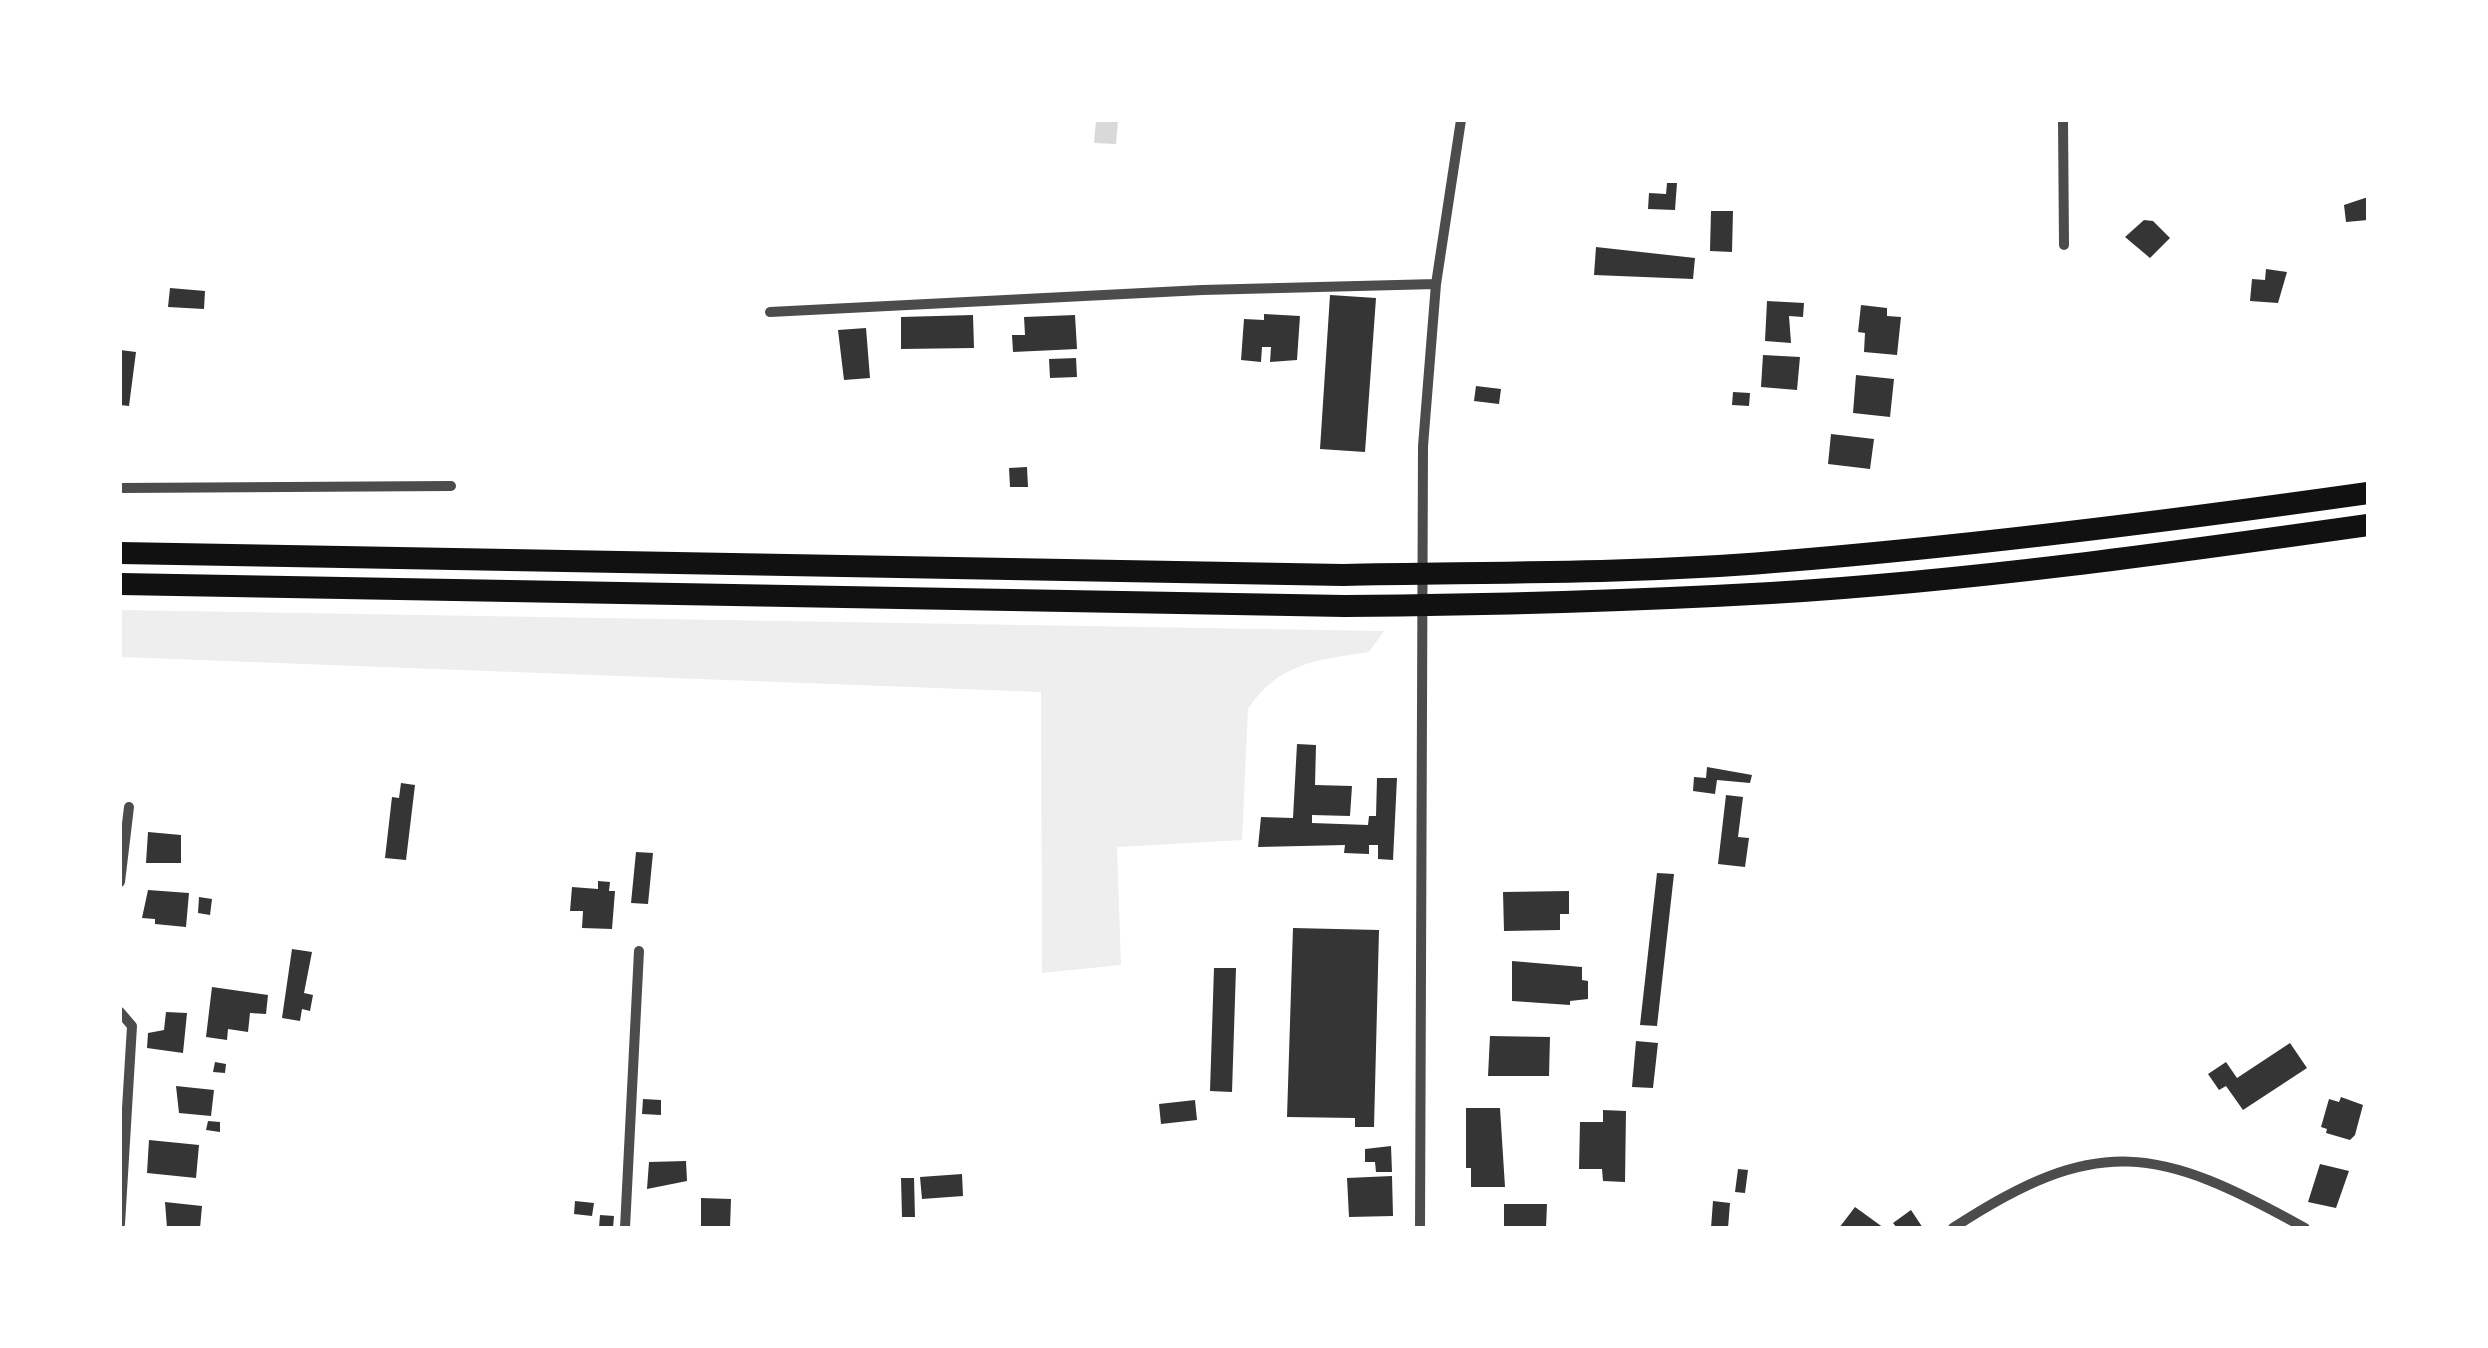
<!DOCTYPE html>
<html>
<head>
<meta charset="utf-8">
<style>
	body { margin:0 }
	#map { position:relative; width:2488px; height:1348px; overflow:hidden; background:#fff; font-family:"Source Sans 3",sans-serif }
	canvas { display:block }
	.frame { position:absolute; inset:0; border:122px solid #fff; pointer-events:none }
</style>
</head>
<body>
<div id="map">
<canvas width="2488" height="1348"></canvas>
<div class="frame"></div>
</div>
<script>
const ctx = document.querySelector('canvas').getContext('2d');
ctx.lineJoin = 'round';
function paint(path, color) { ctx.fillStyle = color; ctx.fill(path, 'evenodd'); }
function trace(path, color, width, dash) { ctx.strokeStyle = color; ctx.lineWidth = width; ctx.lineCap = dash ? 'butt' : 'round'; ctx.setLineDash(dash || []); ctx.stroke(path); }
const green = new Path2D(`
	M 120,610 L 1384,631 L 1369,652 C 1319,660 1278,662 1248,709 L 1242,840 L 1117,847 L 1121,965 L 1042,973 L 1041,692 L 120,657 Z`);
const water = new Path2D(`
	M 1096,120 L 1118,120 L 1116,144 L 1094,143 Z`);
const building = new Path2D(`
	M 1667,183 L 1677,183 L 1675,210 L 1648,209 L 1649,193 L 1666,194 Z
	M 2368,197 L 2368,220 L 2346,222 L 2344,205 Z
	M 1711,211 L 1733,211 L 1732,252 L 1710,251 Z
	M 2144,220 L 2153,221 L 2170,238 L 2150,258 L 2125,237 Z
	M 1596,247 L 1695,258 L 1693,279 L 1594,275 Z
	M 2266,269 L 2287,272 L 2278,303 L 2250,301 L 2252,279 L 2265,280 Z
	M 170,288 L 205,291 L 204,309 L 168,307 Z
	M 1330,295 L 1376,298 L 1365,452 L 1320,449 Z
	M 1767,301 L 1804,303 L 1803,317 L 1789,316 L 1791,343 L 1765,341 Z
	M 1861,305 L 1887,308 L 1887,316 L 1901,317 L 1897,355 L 1864,352 L 1865,333 L 1858,332 Z
	M 1264,314 L 1300,316 L 1297,360 L 1270,362 L 1271,347 L 1262,347 L 1261,362 L 1241,360 L 1244,319 L 1264,320 Z
	M 973,315 L 974,348 L 901,349 L 901,317 Z
	M 1075,315 L 1077,349 L 1013,352 L 1012,335 L 1025,335 L 1024,317 Z
	M 866,328 L 870,378 L 844,380 L 838,330 Z
	M 120,350 L 136,352 L 129,406 L 120,405 Z
	M 1763,355 L 1800,357 L 1797,390 L 1761,387 Z
	M 1076,358 L 1077,377 L 1050,378 L 1049,359 Z
	M 1856,375 L 1894,379 L 1890,417 L 1853,413 Z
	M 1476,386 L 1501,389 L 1499,404 L 1474,401 Z
	M 1733,392 L 1750,393 L 1749,406 L 1732,405 Z
	M 1831,434 L 1874,439 L 1870,469 L 1828,464 Z
	M 1027,467 L 1028,487 L 1010,487 L 1009,468 Z
	M 1297,744 L 1316,745 L 1315,785 L 1352,786 L 1350,816 L 1312,815 L 1312,823 L 1368,825 L 1369,816 L 1376,816 L 1377,778 L 1397,778 L 1393,860 L 1378,859 L 1378,845 L 1369,845 L 1369,854 L 1344,853 L 1345,845 L 1258,847 L 1261,817 L 1293,818 Z
	M 1707,767 L 1752,775 L 1750,783 L 1717,780 L 1715,794 L 1693,791 L 1694,777 L 1706,778 Z
	M 401,783 L 415,785 L 406,860 L 385,858 L 392,797 L 399,798 Z
	M 1726,795 L 1743,797 L 1738,837 L 1749,838 L 1745,867 L 1718,864 Z
	M 148,832 L 181,835 L 181,863 L 146,863 Z
	M 636,852 L 653,853 L 648,904 L 631,903 Z
	M 1657,873 L 1674,874 L 1657,1026 L 1640,1025 Z
	M 598,881 L 610,882 L 609,891 L 615,891 L 612,929 L 582,928 L 583,911 L 570,911 L 572,887 L 598,889 Z
	M 148,890 L 189,893 L 186,927 L 155,924 L 155,919 L 142,918 Z
	M 1569,891 L 1569,914 L 1560,914 L 1560,930 L 1504,931 L 1503,892 Z
	M 199,897 L 212,899 L 210,915 L 198,913 Z
	M 1293,928 L 1379,930 L 1374,1127 L 1355,1127 L 1355,1118 L 1287,1117 Z
	M 292,949 L 312,952 L 304,993 L 313,995 L 310,1011 L 302,1009 L 300,1021 L 282,1018 Z
	M 1512,961 L 1582,967 L 1582,980 L 1588,981 L 1588,999 L 1570,1001 L 1570,1005 L 1512,1001 Z
	M 1214,968 L 1236,968 L 1232,1092 L 1210,1091 Z
	M 212,987 L 268,995 L 266,1014 L 250,1013 L 248,1032 L 228,1029 L 227,1040 L 206,1037 Z
	M 166,1012 L 187,1013 L 183,1053 L 147,1048 L 148,1033 L 164,1030 Z
	M 1490,1036 L 1550,1037 L 1549,1076 L 1488,1076 Z
	M 1636,1041 L 1658,1043 L 1653,1088 L 1632,1087 Z
	M 2290,1043 L 2307,1068 L 2243,1110 L 2226,1086 L 2219,1090 L 2208,1074 L 2226,1062 L 2237,1078 Z
	M 215,1062 L 226,1064 L 225,1073 L 213,1072 Z
	M 176,1086 L 214,1090 L 211,1116 L 179,1113 Z
	M 2341,1097 L 2363,1105 L 2355,1135 L 2350,1140 L 2326,1133 L 2327,1129 L 2321,1127 L 2329,1099 L 2339,1102 Z
	M 643,1099 L 661,1100 L 661,1115 L 642,1114 Z
	M 1195,1100 L 1197,1120 L 1161,1124 L 1159,1104 Z
	M 1466,1108 L 1500,1108 L 1505,1187 L 1471,1187 L 1471,1168 L 1466,1168 Z
	M 1603,1110 L 1626,1111 L 1625,1182 L 1603,1181 L 1602,1169 L 1579,1169 L 1580,1122 L 1603,1122 Z
	M 208,1121 L 220,1122 L 220,1132 L 206,1130 Z
	M 149,1140 L 199,1145 L 196,1178 L 147,1173 Z
	M 1391,1146 L 1392,1172 L 1376,1172 L 1375,1162 L 1365,1162 L 1365,1149 Z
	M 686,1161 L 687,1181 L 647,1189 L 649,1162 Z
	M 2320,1164 L 2349,1171 L 2336,1208 L 2308,1202 Z
	M 1738,1169 L 1748,1170 L 1745,1193 L 1735,1192 Z
	M 962,1174 L 963,1196 L 922,1199 L 920,1177 Z
	M 1392,1176 L 1393,1216 L 1349,1217 L 1347,1178 Z
	M 901,1178 L 914,1178 L 915,1217 L 902,1217 Z
	M 701,1198 L 731,1199 L 730,1228 L 701,1228 Z
	M 575,1201 L 594,1203 L 592,1216 L 574,1214 Z
	M 1713,1201 L 1730,1203 L 1728,1228 L 1711,1228 Z
	M 165,1202 L 202,1206 L 200,1228 L 167,1228 Z
	M 1504,1204 L 1547,1204 L 1546,1228 L 1504,1228 Z
	M 1855,1207 L 1884,1228 L 1839,1228 Z
	M 1911,1210 L 1923,1228 L 1897,1228 L 1893,1223 Z
	M 600,1215 L 614,1216 L 613,1228 L 599,1228 Z`);
const minor = new Path2D(`
	M 2063,120 L 2064,245
	M 770,312 L 1202,290 L 1436,284
	M 120,488 L 451,486
	M 120,882 L 129,807
	M 120,1012 L 132,1026 L 120,1224
	M 625,1228 L 639,951
	M 1420,1228 L 1423,446 L 1436,284 L 1461,120
	M 1953,1228 C 2098,1133 2158,1146 2305,1228`);
const motorway = new Path2D(`
	M 120,553 L 1343,575 C 1486,572 1631,574 1774,562 C 1973,546 2170,521 2368,493
	M 120,584 L 1345,606 C 1487,605 1629,601 1771,593 C 1971,581 2170,553 2368,525`);
paint(green, '#eee');
paint(water, '#d9d9d9');
paint(building, '#353535');
trace(minor, '#4c4c4c', 10);
trace(motorway, '#111', 22);
</script>
</body>
</html>
